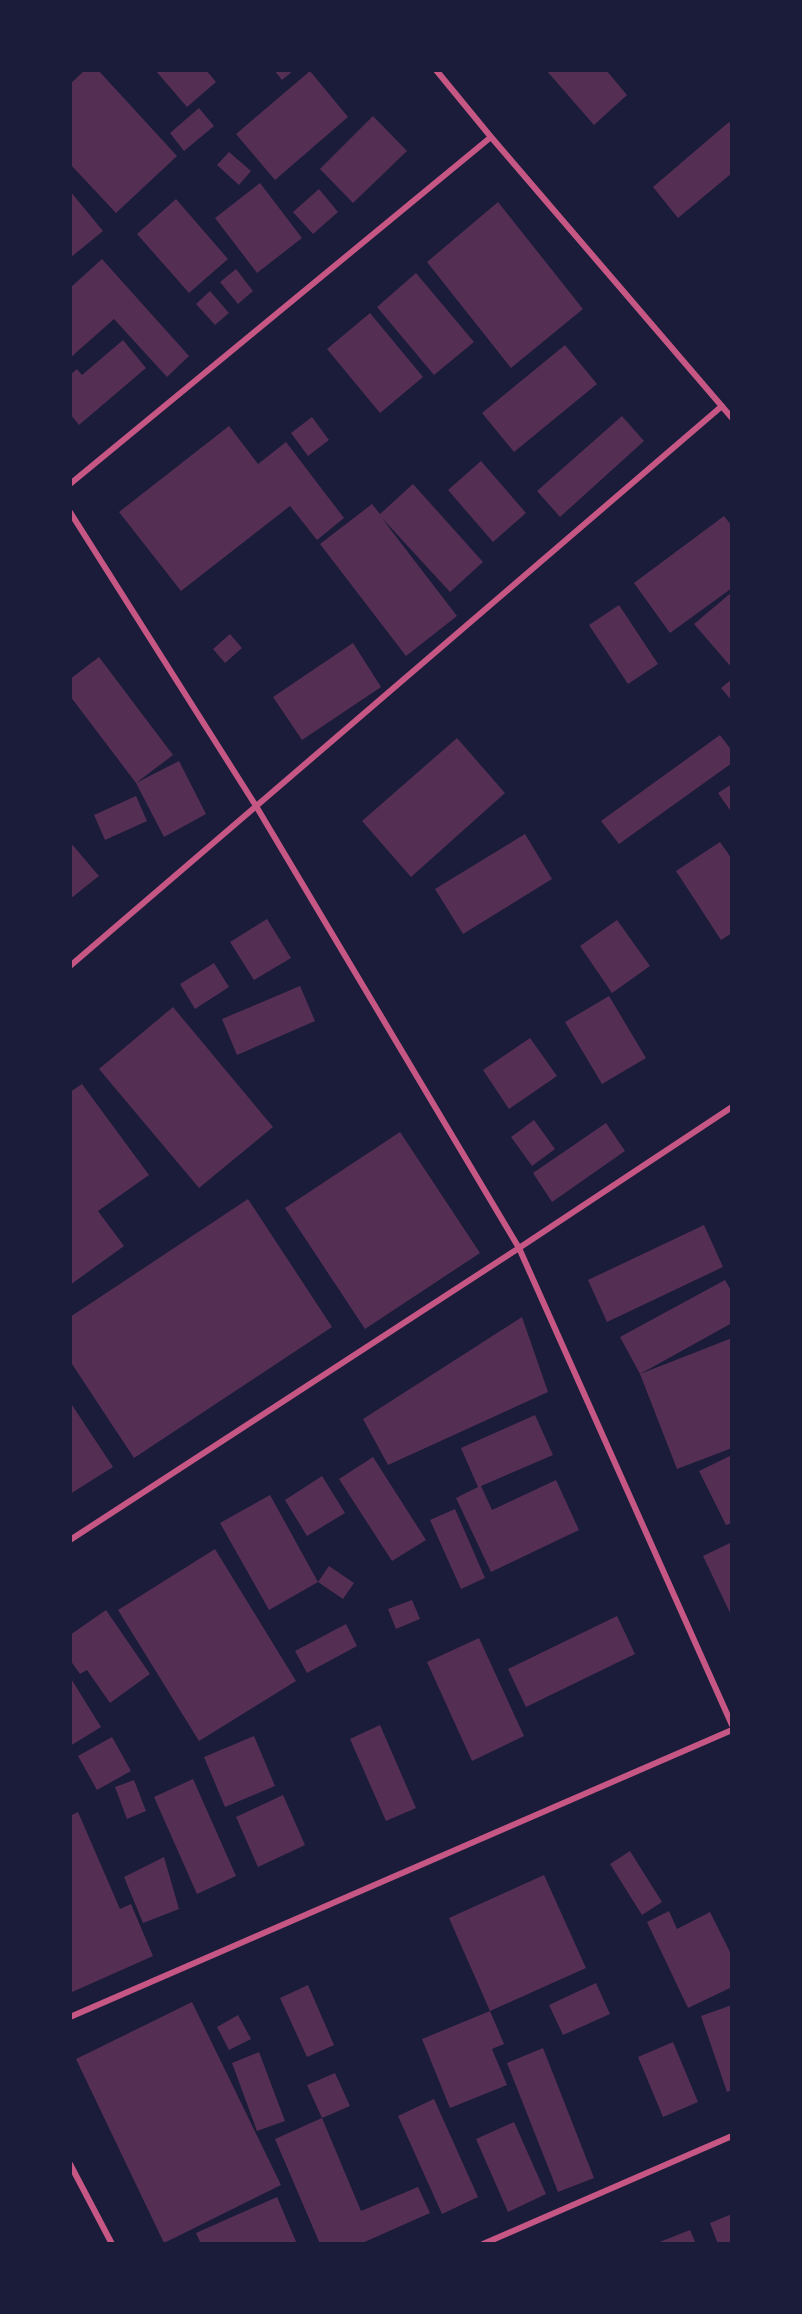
<!DOCTYPE html>
<html>
<head>
<meta charset="utf-8">
<style>
	body { margin:0 }
	#map { position:relative; width:802px; height:2314px; overflow:hidden; background:#1b1b3a; font-family:Merriweather,serif }
	canvas { display:block }
	.frame { position:absolute; inset:0; border:72px solid #1b1b3a; pointer-events:none }
</style>
</head>
<body>
<div id="map">
<canvas width="802" height="2314"></canvas>
<div class="frame"></div>
</div>
<script>
const ctx = document.querySelector('canvas').getContext('2d');
ctx.lineJoin = 'round';
function paint(path, color) { ctx.fillStyle = color; ctx.fill(path, 'evenodd'); }
function trace(path, color, width, dash) { ctx.strokeStyle = color; ctx.lineWidth = width; ctx.lineCap = dash ? 'butt' : 'round'; ctx.setLineDash(dash || []); ctx.stroke(path); }
const building = new Path2D(`
	M 85,70 L 98,70 L 177,156 L 116,213 L 70,164 L 70,84 Z
	M 155,70 L 206,70 L 216,82 L 187,107 Z
	M 274,70 L 294,70 L 282,80 Z
	M 546,70 L 606,70 L 627,95 L 594,125 Z
	M 310,71 L 348,117 L 275,180 L 236,134 Z
	M 199,108 L 214,126 L 184,151 L 170,133 Z
	M 373,116 L 407,151 L 353,203 L 320,169 Z
	M 729,122 L 732,125 L 732,173 L 678,218 L 653,187 Z
	M 229,152 L 251,171 L 239,185 L 217,165 Z
	M 260,183 L 302,238 L 257,273 L 215,218 Z
	M 319,189 L 338,212 L 313,234 L 293,212 Z
	M 70,191 L 103,231 L 70,258 Z
	M 176,199 L 228,259 L 189,293 L 137,234 Z
	M 498,202 L 583,309 L 511,368 L 427,262 Z
	M 102,259 L 189,356 L 167,377 L 114,319 L 70,358 L 70,288 Z
	M 236,269 L 253,291 L 238,304 L 220,282 Z
	M 416,273 L 474,342 L 434,375 L 377,307 Z
	M 210,291 L 229,313 L 215,325 L 196,304 Z
	M 370,313 L 423,377 L 380,413 L 327,349 Z
	M 123,340 L 146,368 L 79,425 L 70,414 L 70,375 L 77,369 L 82,375 Z
	M 565,345 L 597,384 L 514,452 L 482,413 Z
	M 622,416 L 644,441 L 560,517 L 537,491 Z
	M 312,417 L 329,440 L 308,456 L 291,433 Z
	M 229,426 L 258,464 L 286,442 L 344,518 L 317,540 L 290,506 L 181,591 L 119,512 Z
	M 481,461 L 526,513 L 493,542 L 448,490 Z
	M 413,484 L 483,562 L 450,592 L 381,517 L 457,616 L 406,656 L 320,544 L 372,504 L 380,514 Z
	M 724,516 L 732,526 L 732,588 L 670,633 L 634,583 Z
	M 732,592 L 732,668 L 694,624 Z
	M 619,605 L 658,664 L 628,684 L 589,625 Z
	M 230,634 L 242,648 L 225,663 L 213,649 Z
	M 353,643 L 381,687 L 302,740 L 273,697 Z
	M 99,657 L 173,755 L 136,783 L 70,696 L 70,679 Z
	M 732,679 L 732,701 L 721,688 Z
	M 720,735 L 732,751 L 732,763 L 619,844 L 601,821 Z
	M 457,738 L 505,793 L 411,877 L 362,821 Z
	M 179,761 L 206,814 L 164,837 L 136,783 Z
	M 732,784 L 732,813 L 718,793 Z
	M 136,796 L 147,821 L 105,840 L 94,815 Z
	M 525,834 L 552,879 L 463,934 L 435,889 Z
	M 70,842 L 99,876 L 70,899 Z
	M 720,842 L 732,859 L 732,933 L 721,940 L 676,871 Z
	M 267,919 L 291,958 L 254,980 L 230,942 Z
	M 617,920 L 650,966 L 612,993 L 580,946 Z
	M 214,963 L 229,987 L 195,1009 L 180,984 Z
	M 300,986 L 315,1021 L 237,1055 L 222,1019 Z
	M 609,996 L 646,1058 L 602,1084 L 565,1022 Z
	M 173,1007 L 273,1127 L 199,1188 L 99,1069 Z
	M 530,1038 L 557,1076 L 509,1109 L 483,1070 Z
	M 82,1084 L 149,1175 L 98,1211 L 124,1246 L 70,1285 L 70,1092 Z
	M 534,1120 L 555,1149 L 532,1166 L 511,1137 Z
	M 606,1123 L 625,1151 L 552,1202 L 533,1173 Z
	M 400,1132 L 480,1253 L 365,1329 L 285,1208 Z
	M 248,1199 L 332,1327 L 134,1458 L 70,1361 L 70,1317 Z
	M 704,1225 L 723,1267 L 607,1322 L 588,1280 Z
	M 725,1280 L 732,1292 L 732,1323 L 640,1374 L 620,1337 Z
	M 522,1317 L 548,1392 L 388,1465 L 363,1419 Z
	M 732,1338 L 732,1448 L 677,1469 L 640,1374 Z
	M 70,1402 L 113,1467 L 70,1494 Z
	M 535,1415 L 553,1455 L 481,1486 L 492,1510 L 556,1480 L 579,1530 L 491,1572 L 456,1498 L 478,1487 L 461,1448 Z
	M 732,1455 L 732,1523 L 726,1525 L 699,1471 Z
	M 373,1457 L 426,1540 L 392,1561 L 339,1479 Z
	M 322,1476 L 345,1513 L 307,1536 L 285,1500 Z
	M 270,1495 L 318,1582 L 329,1566 L 354,1583 L 343,1599 L 318,1582 L 269,1610 L 220,1523 Z
	M 455,1509 L 485,1578 L 461,1589 L 430,1520 Z
	M 732,1542 L 732,1617 L 703,1556 Z
	M 215,1549 L 296,1681 L 199,1741 L 118,1610 Z
	M 412,1600 L 420,1619 L 396,1629 L 388,1609 Z
	M 106,1610 L 150,1674 L 110,1703 L 87,1670 L 80,1674 L 70,1660 L 70,1635 Z
	M 617,1616 L 635,1654 L 526,1707 L 508,1669 Z
	M 346,1624 L 357,1646 L 307,1673 L 295,1651 Z
	M 479,1638 L 524,1736 L 472,1761 L 427,1662 Z
	M 70,1677 L 101,1727 L 70,1746 Z
	M 380,1725 L 416,1808 L 386,1821 L 350,1739 Z
	M 254,1736 L 275,1786 L 225,1807 L 204,1757 Z
	M 112,1737 L 131,1771 L 97,1790 L 78,1756 Z
	M 193,1779 L 236,1876 L 197,1894 L 154,1797 Z
	M 134,1780 L 146,1811 L 127,1819 L 115,1787 Z
	M 283,1795 L 305,1845 L 258,1867 L 236,1817 Z
	M 78,1812 L 120,1909 L 131,1904 L 153,1956 L 70,1993 L 70,1816 Z
	M 630,1851 L 662,1902 L 642,1915 L 610,1864 Z
	M 164,1857 L 179,1909 L 143,1923 L 124,1877 Z
	M 544,1875 L 586,1968 L 490,2011 L 504,2044 L 492,2049 L 507,2085 L 450,2108 L 422,2039 L 490,2011 L 449,1918 Z
	M 669,1911 L 677,1929 L 710,1912 L 732,1956 L 732,1987 L 688,2008 L 647,1922 Z
	M 596,1983 L 610,2014 L 563,2035 L 549,2005 Z
	M 308,1985 L 334,2045 L 307,2057 L 280,1998 Z
	M 192,2002 L 281,2185 L 164,2243 L 76,2059 Z
	M 732,2005 L 732,2090 L 727,2092 L 701,2016 Z
	M 238,2015 L 251,2039 L 229,2050 L 217,2027 Z
	M 673,2042 L 698,2102 L 663,2117 L 638,2057 Z
	M 543,2048 L 594,2178 L 558,2192 L 507,2063 Z
	M 259,2052 L 285,2121 L 257,2131 L 232,2063 Z
	M 335,2073 L 350,2106 L 322,2118 L 307,2085 Z
	M 434,2099 L 478,2197 L 442,2214 L 398,2116 Z
	M 322,2118 L 361,2211 L 418,2187 L 430,2213 L 360,2244 L 320,2244 L 275,2139 Z
	M 514,2122 L 546,2194 L 508,2212 L 476,2139 Z
	M 277,2197 L 297,2244 L 201,2244 L 196,2233 Z
	M 732,2214 L 732,2244 L 718,2244 L 710,2223 Z
	M 690,2230 L 696,2244 L 657,2244 L 657,2243 Z`);
const minor = new Path2D(`
	M 436,70 L 491,137 L 732,418
	M 70,484 L 491,137
	M 70,512 L 256,806 L 519,1248 L 732,1725
	M 70,966 L 722,406
	M 70,1540 L 519,1248 L 732,1107
	M 70,2017 L 732,1730
	M 70,2164 L 112,2244
	M 483,2244 L 732,2136`);
paint(building, '#542f53');
trace(minor, '#c65784', 6);
</script>
</body>
</html>
